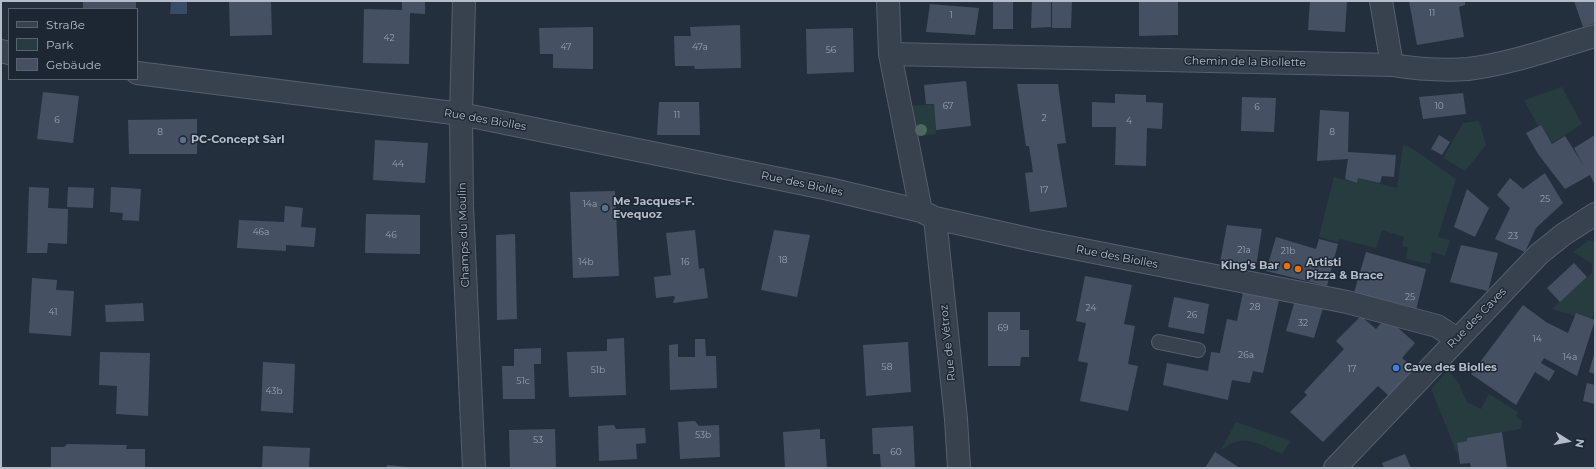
<!DOCTYPE html>
<html>
<head>
<meta charset="utf-8">
<style>
	body { margin:0 }
	#map { position:relative; width:1596px; height:469px; overflow:hidden; background:#242f3e; font-family:Montserrat,sans-serif }
	canvas { display:block }
	.frame { position:absolute; inset:0; border:2px solid #b4bcc9; pointer-events:none }
	.legend { position:absolute; left:8px; top:8px; width:130px; height:72px; box-sizing:border-box; background:#1d2633; border:1px solid #59626f; margin:0; padding:5px 7px; list-style:none; font-size:12px; color:#b4bcc9 }
	.legend li { display:flex; align-items:center; gap:8px; height:20px }
	.legend b { width:20px; border:1px solid #59626f }
	.north { position:absolute; left:1548px; top:421px; width:40px; height:40px; -webkit-text-stroke:3px #1d2633; paint-order:stroke; rotate:101deg; font-size:11px; font-weight:700; line-height:16px; text-align:center; color:#b4bcc9 }
	.north::after { content:''; display:block; margin:auto; width:14px; height:18px; background:#b4bcc9; clip-path:polygon(50% 0,100% 100%,50% 72%,0 100%) }
</style>
</head>
<body>
<div id="map">
<canvas width="1596" height="469"></canvas>
<div class="frame"></div>
<ul class="legend">
<li><b style="height:5px;background:#38414e"></b>Straße</li>
<li><b style="height:11px;background:#263c3f"></b>Park</li>
<li><b style="height:11px;background:#455162"></b>Gebäude</li>
</ul>
<div class="north">N</div>
</div>
<script>
const ctx = document.querySelector('canvas').getContext('2d');
ctx.lineJoin = 'round';
function paint(path, color) { ctx.fillStyle = color; ctx.fill(path, 'evenodd'); }
function trace(path, color, width, dash) { ctx.strokeStyle = color; ctx.lineWidth = width; ctx.lineCap = dash ? 'butt' : 'round'; ctx.setLineDash(dash || []); ctx.stroke(path); }
function drawText(font, color, halo, rows, align = 'center') {
  ctx.font = font + ' Montserrat,sans-serif'; ctx.lineWidth = 3; ctx.setLineDash([]); ctx.textBaseline = 'middle'; ctx.strokeStyle = halo; ctx.fillStyle = color; for (const [text, x, y, turn = 0] of rows) {
    ctx.save(); ctx.translate(x, y); ctx.rotate((+turn || 0) * Math.PI / 180); ctx.textAlign = isNaN(turn) ? turn : align; if (halo) ctx.strokeText(text, 0, 0); ctx.fillText(text, 0, 0); ctx.restore();
  }
}
const green = new Path2D(`
	M 1562,87 L 1582,124 L 1552,143 L 1541,125 L 1538,126 L 1524,100 Z
	M 934,104 L 936,134 L 913,137 L 910,106 Z
	M 1479,121 L 1486,145 L 1465,171 L 1443,158 L 1463,123 Z
	M 1403,145 L 1410,147 L 1456,179 L 1438,237 L 1450,240 L 1445,256 L 1432,252 L 1430,264 L 1406,259 L 1408,247 L 1402,246 L 1404,237 L 1382,230 L 1376,248 L 1340,239 L 1338,242 L 1319,237 L 1334,177 L 1357,183 L 1358,178 L 1397,188 Z
	M 1589,240 L 1595,242 L 1595,308 L 1592,319 L 1577,313 L 1575,316 L 1552,309 L 1592,273 L 1592,264 L 1573,252 Z
	M 1448,370 L 1459,384 L 1467,402 L 1481,409 L 1489,394 L 1518,412 L 1516,417 L 1523,421 L 1520,429 L 1467,438 L 1467,441 L 1457,443 L 1458,456 L 1432,391 L 1432,388 Z
	M 1236,422 L 1291,441 L 1282,454 C 1259,444 1243,432 1221,450 Z`);
const water = new Path2D(`
	M 171,1 L 187,1 L 187,14 L 170,14 Z`);
const building = new Path2D(`
	M 83,1 L 136,1 L 136,9 L 83,9 Z
	M 229,1 L 271,1 L 272,35 L 230,36 Z
	M 402,1 L 425,1 L 425,14 L 410,13 L 409,64 L 363,63 L 364,9 L 402,10 Z
	M 993,1 L 1013,1 L 1013,29 L 993,29 Z
	M 1032,1 L 1051,1 L 1051,27 L 1031,28 Z
	M 1052,1 L 1072,1 L 1071,28 L 1052,28 Z
	M 1139,1 L 1178,1 L 1178,35 L 1139,36 Z
	M 1310,1 L 1347,1 L 1345,32 L 1308,30 Z
	M 1409,1 L 1465,1 L 1465,5 L 1459,7 L 1464,37 L 1417,45 Z
	M 1574,1 L 1595,1 L 1595,23 L 1583,27 Z
	M 930,4 L 979,8 L 975,35 L 926,32 Z
	M 740,25 L 741,68 L 695,69 L 694,66 L 675,66 L 674,36 L 691,36 L 690,27 Z
	M 593,27 L 593,69 L 553,68 L 553,54 L 540,54 L 539,28 Z
	M 853,28 L 854,72 L 807,74 L 806,29 Z
	M 966,81 L 971,126 L 936,130 L 934,104 L 926,104 L 924,85 Z
	M 1017,84 L 1058,84 L 1066,143 L 1057,144 L 1067,207 L 1030,212 L 1025,173 L 1033,172 L 1029,146 L 1026,146 Z
	M 43,92 L 79,96 L 73,143 L 37,139 Z
	M 1463,93 L 1466,114 L 1423,119 L 1419,97 Z
	M 1115,94 L 1146,95 L 1146,102 L 1163,103 L 1162,129 L 1147,128 L 1146,166 L 1115,165 L 1116,127 L 1092,127 L 1092,102 L 1115,103 Z
	M 1242,97 L 1276,98 L 1274,132 L 1241,131 Z
	M 659,102 L 699,102 L 700,135 L 657,135 Z
	M 1320,110 L 1349,112 L 1348,152 L 1396,155 L 1394,177 L 1382,176 L 1380,183 L 1358,178 L 1357,183 L 1345,179 L 1348,159 L 1317,161 Z
	M 197,119 L 197,154 L 129,154 L 128,120 Z
	M 1541,125 L 1552,144 L 1565,136 L 1584,166 L 1574,148 L 1595,135 L 1595,185 L 1590,175 L 1565,189 L 1538,154 L 1526,133 Z
	M 1439,135 L 1450,142 L 1442,155 L 1431,149 Z
	M 375,140 L 428,143 L 425,183 L 373,180 Z
	M 1545,173 L 1563,203 L 1536,228 L 1525,252 L 1495,239 L 1510,208 L 1497,195 L 1510,178 L 1523,189 Z
	M 29,187 L 49,188 L 48,208 L 68,209 L 67,244 L 48,243 L 47,253 L 27,253 Z
	M 68,187 L 94,188 L 93,208 L 67,207 Z
	M 111,187 L 141,189 L 139,221 L 122,220 L 123,213 L 110,212 Z
	M 1467,189 L 1489,208 L 1475,237 L 1454,227 Z
	M 615,191 L 619,276 L 573,278 L 570,192 Z
	M 285,206 L 303,208 L 301,227 L 316,228 L 314,247 L 286,245 L 286,251 L 237,248 L 239,220 L 284,222 Z
	M 366,214 L 420,215 L 420,254 L 365,253 Z
	M 1227,225 L 1262,229 L 1256,266 L 1220,262 Z
	M 695,230 L 699,269 L 704,268 L 708,298 L 673,303 L 675,297 L 673,296 L 656,298 L 654,277 L 671,275 L 666,233 Z
	M 774,230 L 810,235 L 797,297 L 761,290 Z
	M 515,234 L 517,319 L 497,320 L 496,235 Z
	M 1276,237 L 1316,249 L 1319,239 L 1338,244 L 1327,286 L 1266,271 Z
	M 1461,245 L 1498,253 L 1488,291 L 1450,282 Z
	M 1366,252 L 1426,269 L 1416,310 L 1353,296 Z
	M 1574,263 L 1587,277 L 1560,302 L 1547,288 Z
	M 1085,276 L 1132,285 L 1124,324 L 1135,326 L 1128,364 L 1138,366 L 1128,411 L 1080,401 L 1088,363 L 1078,361 L 1086,323 L 1076,321 Z
	M 32,278 L 57,280 L 56,290 L 74,291 L 71,336 L 29,333 Z
	M 1243,292 L 1279,300 L 1263,373 L 1253,371 L 1250,383 L 1232,380 L 1228,400 L 1163,385 L 1167,363 L 1208,371 L 1211,352 L 1220,353 L 1227,319 L 1237,321 Z
	M 1174,297 L 1209,304 L 1204,334 L 1168,327 Z
	M 1296,297 L 1324,305 L 1314,338 L 1286,331 Z
	M 143,303 L 144,321 L 106,322 L 105,305 Z
	M 1523,305 L 1546,322 L 1568,333 L 1576,313 L 1595,320 L 1577,376 L 1544,358 L 1541,363 L 1555,371 L 1549,381 L 1535,372 L 1516,405 L 1471,374 Z
	M 988,312 L 1020,312 L 1020,330 L 1029,330 L 1029,357 L 1021,357 L 1020,366 L 988,366 Z
	M 1361,316 L 1376,329 L 1386,317 L 1415,343 L 1402,358 L 1414,368 L 1389,396 L 1378,386 L 1323,442 L 1290,412 L 1307,395 L 1304,392 L 1344,349 L 1336,341 Z
	M 624,338 L 626,395 L 569,397 L 567,352 L 607,351 L 607,339 Z
	M 695,339 L 705,339 L 706,356 L 716,356 L 717,388 L 670,390 L 669,345 L 678,344 L 678,357 L 695,357 Z
	M 908,342 L 911,392 L 866,396 L 863,345 Z
	M 541,348 L 541,364 L 534,364 L 535,399 L 503,399 L 502,366 L 514,366 L 514,349 Z
	M 1595,351 L 1595,374 L 1589,372 Z
	M 100,352 L 150,353 L 148,416 L 116,414 L 117,386 L 99,385 Z
	M 263,362 L 295,364 L 293,413 L 261,411 Z
	M 1587,383 L 1595,385 L 1595,404 L 1583,401 Z
	M 695,421 L 699,426 L 719,425 L 720,457 L 680,459 L 678,422 Z
	M 614,425 L 616,429 L 645,428 L 646,443 L 636,444 L 637,459 L 599,461 L 598,426 Z
	M 913,426 L 915,468 L 881,468 L 880,454 L 873,454 L 872,428 Z
	M 555,429 L 556,468 L 510,468 L 509,430 Z
	M 820,429 L 820,439 L 825,439 L 827,468 L 785,468 L 783,432 Z
	M 1502,432 L 1507,468 L 1471,468 L 1470,463 L 1460,464 L 1457,443 L 1467,441 L 1467,438 Z
	M 67,444 L 127,445 L 126,449 L 145,449 L 145,468 L 51,468 L 51,447 L 64,447 Z
	M 263,446 L 310,448 L 309,468 L 262,468 Z
	M 1215,452 L 1240,468 L 1205,468 Z
	M 1405,454 L 1411,468 L 1384,468 L 1382,463 Z
	M 387,465 L 408,467 L 408,468 L 387,468 Z`);
const service = new Path2D(`
	M 1159,342 L 1198,350`);
const minor = new Path2D(`
	M 464,1 L 461,114 L 462,206 L 474,468
	M 888,1 L 890,54 L 921,211
	M 1381,1 L 1392,65
	M 1,51 L 9,53
	M 890,54 L 1392,65 C 1417,69 1442,71 1468,69 C 1511,64 1553,48 1595,36
	M 137,73 L 461,114 L 829,189 L 921,211 L 935,218 L 1033,240 L 1347,302 L 1437,326 L 1457,339
	M 935,218 L 956,419 L 959,468
	M 1335,468 L 1539,254 L 1564,234 L 1595,214`);
const trees = [
	[921,130]
];
const markers = [
	[183,140,4,"#5c6f8a"],
	[605,208,4,"#5c6f8a"],
	[1287,266,4,"#e8710a"],
	[1298,269,4,"#e8710a"],
	[1396,368,4,"#3f7fe0"]
];
const numberNames = [
	["11",1432,13],
	["1",951,15],
	["42",389,38],
	["47",566,47],
	["47a",700,47],
	["56",831,50],
	["67",948,106],
	["10",1439,106],
	["6",1257,107],
	["11",677,115],
	["2",1044,118],
	["6",57,120],
	["4",1129,121],
	["8",160,132],
	["8",1332,132],
	["44",398,164],
	["17",1044,190],
	["25",1545,199],
	["14a",590,204],
	["46a",261,232],
	["46",391,235],
	["23",1513,236],
	["21a",1244,250],
	["21b",1288,251],
	["18",783,260],
	["14b",586,262],
	["16",685,262],
	["25",1410,297],
	["28",1255,307],
	["24",1091,308],
	["41",53,312],
	["26",1192,315],
	["32",1303,323],
	["69",1003,328],
	["14",1537,339],
	["26a",1246,355],
	["14a",1570,357],
	["58",887,367],
	["17",1352,369],
	["51b",598,370],
	["51c",523,381],
	["43b",274,391],
	["53b",703,435],
	["53",538,440],
	["60",896,452]
];
const streetNames = [
	["Chemin de la Biollette",1245,62,1],
	["Rue des Biolles",485,120,10],
	["Rue des Biolles",802,184,12],
	["Champs du Moulin",464,235,-92],
	["Rue des Biolles",1117,257,11],
	["Rue des Caves",1477,318,-46],
	["Rue de Vétroz",948,343,-96]
];
const poiNames = [
	["PC-Concept Sàrl",191,140],
	["Me Jacques-F.",613,202],
	["Evequoz",613,215],
	["Artisti",1306,263],
	["Pizza & Brace",1306,276],
	["King's Bar",1279,266,"right"],
	["Cave des Biolles",1404,368]
];
paint(green, '#263c3f');
paint(water, '#394c67');
paint(building, '#455162');
trace(service, '#565f6c', 16);
trace(minor, '#565f6c', 24);
trace(service, '#38414e', 14);
trace(minor, '#38414e', 22);
ctx.fillStyle = '#4b6a5d';
for (const [x, y] of trees) { ctx.beginPath(); ctx.arc(x, y, 6, 0, 2 * Math.PI); ctx.fill(); }
for (const [x, y, r, color] of markers) { const dot = new Path2D(); dot.arc(x, y, r, 0, 2 * Math.PI); ctx.fillStyle = color; ctx.fill(dot); trace(dot, '#1d2633', 1.5); }
drawText('9px', '#98a1af', null, numberNames);
drawText('11px', '#b4bcc9', '#1d2633', streetNames);
drawText('bold 11px', '#b4bcc9', '#1d2633', poiNames, 'left');
</script>
</body>
</html>
